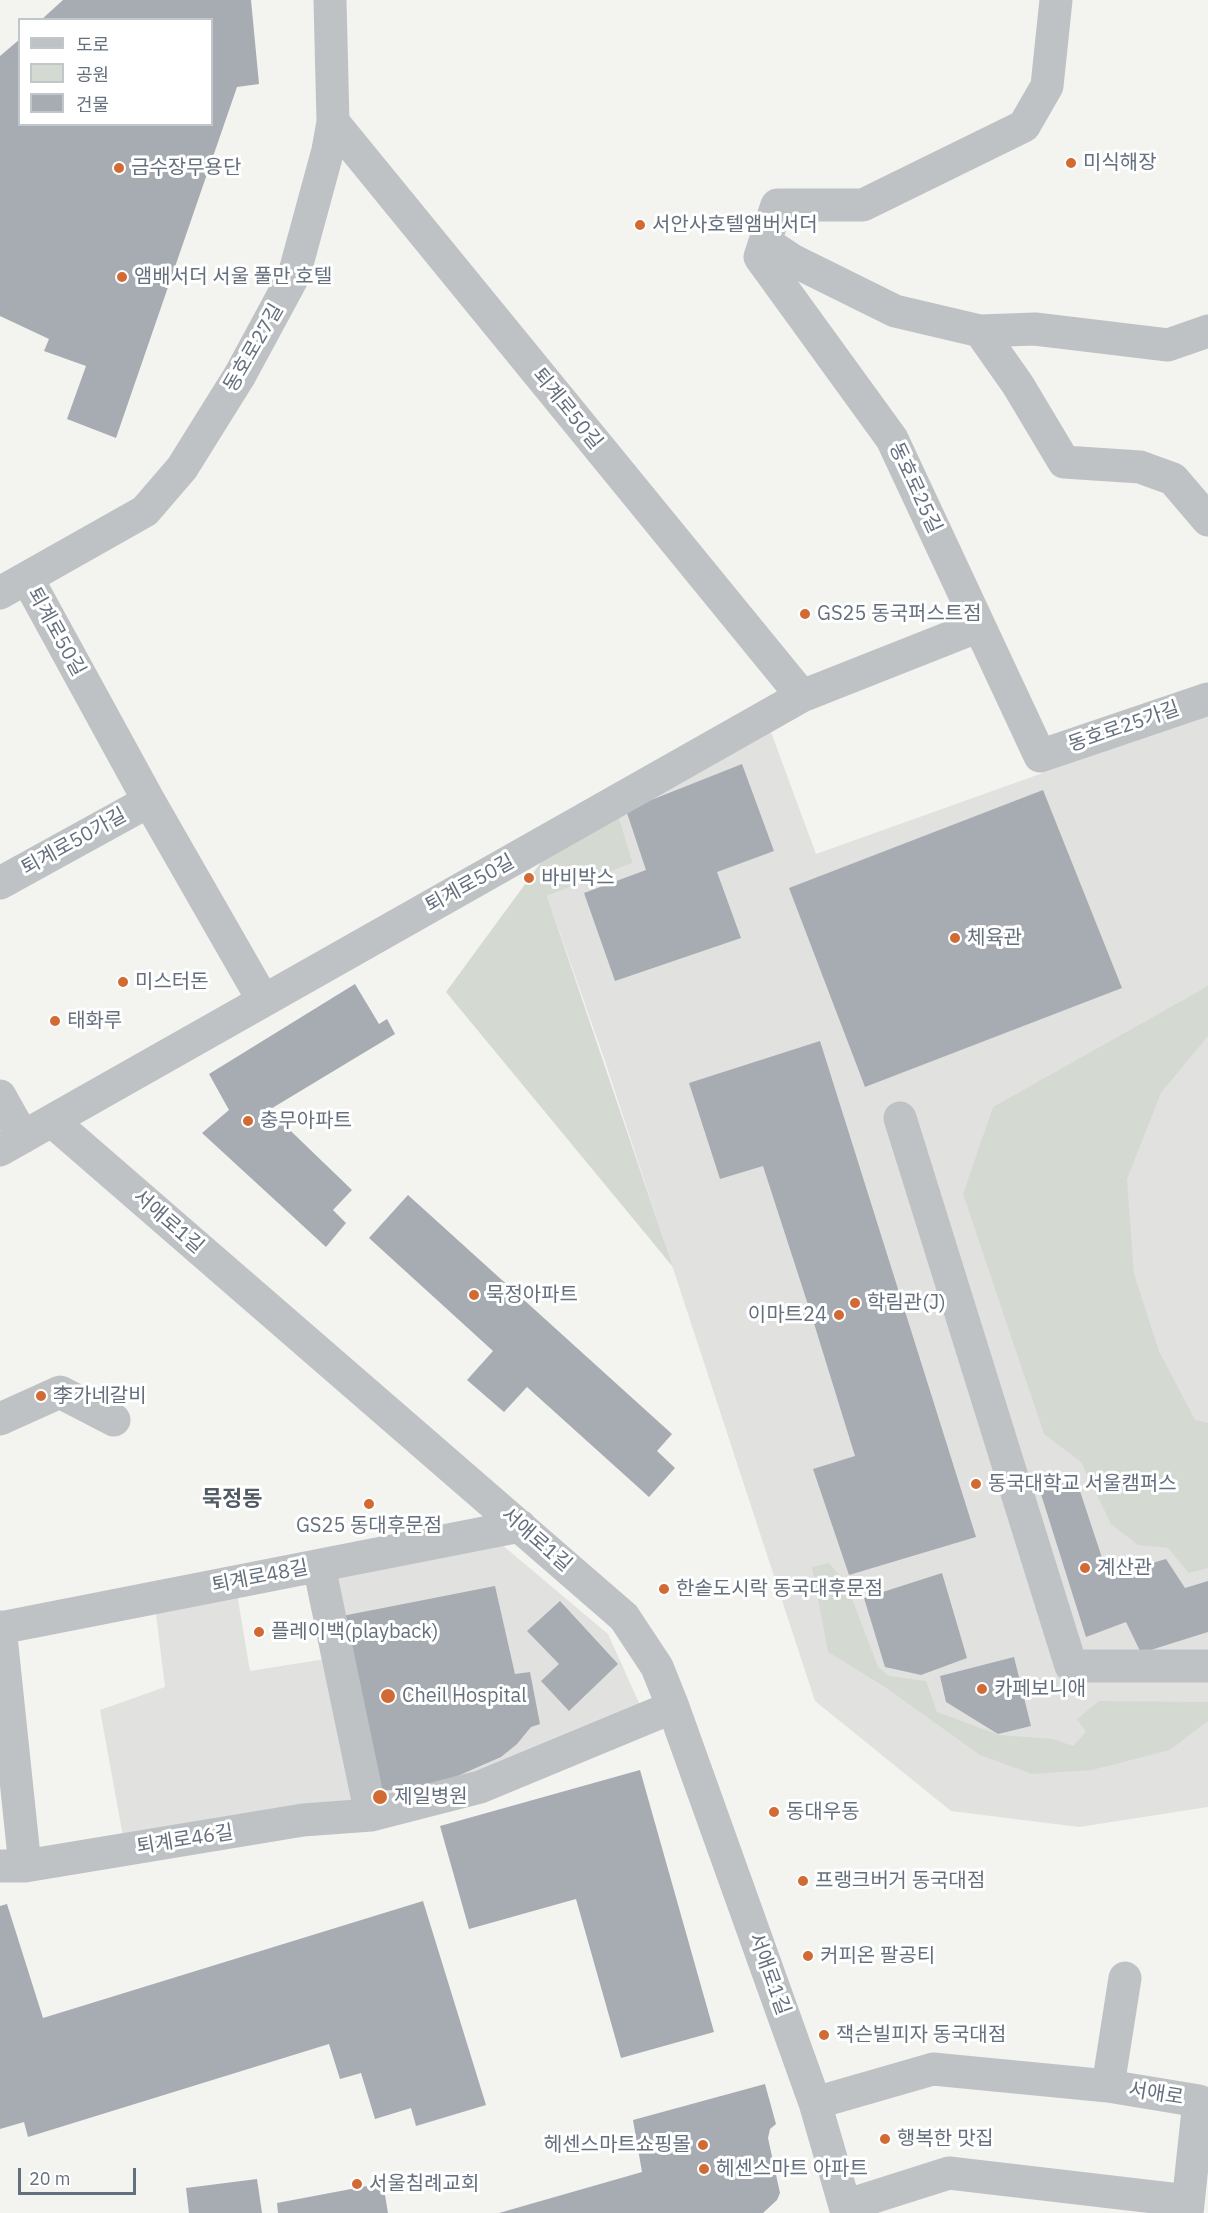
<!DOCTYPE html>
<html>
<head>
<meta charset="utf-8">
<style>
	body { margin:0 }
	#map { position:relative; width:1208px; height:2213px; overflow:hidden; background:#f3f3f0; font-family:"IBM Plex Sans","Noto Sans KR",sans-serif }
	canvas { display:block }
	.legend { position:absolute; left:18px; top:18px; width:195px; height:108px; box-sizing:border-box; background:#fff; border:2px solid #c1c6cb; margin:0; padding:8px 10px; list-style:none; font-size:18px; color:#65707e }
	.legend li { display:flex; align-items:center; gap:12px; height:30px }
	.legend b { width:30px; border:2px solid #c1c6cb }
	.scale { position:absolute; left:18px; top:2168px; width:118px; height:27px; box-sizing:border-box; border:3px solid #65707e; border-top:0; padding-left:8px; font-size:18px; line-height:21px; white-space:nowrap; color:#65707e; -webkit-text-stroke:4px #fff; paint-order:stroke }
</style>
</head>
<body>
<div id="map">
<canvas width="1208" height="2213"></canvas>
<ul class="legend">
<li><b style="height:8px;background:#bfc2c5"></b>도로</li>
<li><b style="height:16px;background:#d4dad1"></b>공원</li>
<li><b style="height:16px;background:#a7acb2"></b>건물</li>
</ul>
<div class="scale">20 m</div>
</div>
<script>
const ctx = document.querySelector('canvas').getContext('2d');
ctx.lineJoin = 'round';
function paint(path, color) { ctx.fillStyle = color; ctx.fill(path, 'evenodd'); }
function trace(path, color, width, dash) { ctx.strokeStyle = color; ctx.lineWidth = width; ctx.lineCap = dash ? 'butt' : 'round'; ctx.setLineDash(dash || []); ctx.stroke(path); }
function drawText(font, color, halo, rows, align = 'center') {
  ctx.font = font + ' "IBM Plex Sans","Noto Sans KR",sans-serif'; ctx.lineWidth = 6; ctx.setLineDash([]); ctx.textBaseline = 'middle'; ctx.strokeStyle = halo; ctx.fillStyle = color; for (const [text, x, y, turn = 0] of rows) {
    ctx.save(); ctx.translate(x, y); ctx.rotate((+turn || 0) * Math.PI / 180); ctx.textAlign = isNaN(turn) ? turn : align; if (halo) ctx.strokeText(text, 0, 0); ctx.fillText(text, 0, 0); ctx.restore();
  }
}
const built = new Path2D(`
	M 1208,714 L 1208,1807 L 1079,1827 L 951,1811 L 815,1701 L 606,1064 L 547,896 L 633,863 L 616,808 L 771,732 L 816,854 Z
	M 488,1533 L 608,1634 L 640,1705 L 480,1787 L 124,1842 L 100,1710 L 165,1687 L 154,1598 L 235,1582 L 250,1671 L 338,1657 L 319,1566 Z`);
const green = new Path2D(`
	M 616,808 L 633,863 L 547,896 L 673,1267 L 446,992 L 542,861 Z
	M 1208,986 L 1208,1036 L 1161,1093 L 1127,1179 L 1134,1274 L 1159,1351 L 1195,1420 L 1208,1423 L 1208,1568 L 1189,1573 L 1168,1548 L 1138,1545 L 1111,1524 L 1081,1462 L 1044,1434 L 963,1194 L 993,1107 Z
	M 829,1563 L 846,1583 L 878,1667 L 889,1676 L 926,1681 L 937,1712 L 999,1735 L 1053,1739 L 1073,1746 L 1086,1732 L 1077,1719 L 1099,1701 L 1208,1702 L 1208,1721 L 1170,1750 L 1092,1770 L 1032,1774 L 980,1755 L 885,1687 L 828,1652 L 812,1567 Z`);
const building = new Path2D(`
	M 63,0 L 251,0 L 259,84 L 237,87 L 116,438 L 67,419 L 86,366 L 44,351 L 49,339 L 0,316 L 0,56 L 20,39 L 20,124 L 212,124 L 212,20 L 41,20 Z
	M 742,764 L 774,851 L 717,872 L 741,938 L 615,981 L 584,893 L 646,870 L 626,810 Z
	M 1043,790 L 1122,988 L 865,1087 L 789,888 Z
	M 355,984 L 379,1024 L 387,1019 L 395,1034 L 269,1110 L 352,1190 L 333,1210 L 346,1223 L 326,1247 L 202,1133 L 229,1110 L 209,1074 Z
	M 820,1041 L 976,1537 L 849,1575 L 813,1469 L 855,1456 L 812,1317 L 763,1166 L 720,1179 L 689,1083 Z
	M 408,1195 L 672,1434 L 657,1451 L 675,1468 L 649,1497 L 527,1387 L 504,1412 L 467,1380 L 493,1351 L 369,1238 Z
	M 1076,1479 L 1108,1576 L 1166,1559 L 1185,1588 L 1208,1581 L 1208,1632 L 1141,1653 L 1126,1622 L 1086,1637 L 1040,1491 Z
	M 942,1573 L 967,1658 L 921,1675 L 885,1667 L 864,1598 Z
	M 495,1586 L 515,1674 L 530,1672 L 540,1724 L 531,1727 L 517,1744 L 501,1757 L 446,1781 L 421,1789 L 370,1791 L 337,1617 Z
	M 560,1601 L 618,1664 L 569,1711 L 541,1681 L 559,1664 L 527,1631 Z
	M 1014,1657 L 1031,1726 L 998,1734 L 946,1702 L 940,1676 Z
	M 640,1770 L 714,2032 L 621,2058 L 576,1899 L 469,1929 L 440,1826 Z
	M 423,1901 L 486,2105 L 416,2126 L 411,2108 L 375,2119 L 361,2073 L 340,2079 L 329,2044 L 28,2137 L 24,2122 L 0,2129 L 0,1906 L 7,1904 L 43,2018 Z
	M 765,2084 L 776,2124 L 770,2129 L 768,2138 L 780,2193 L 777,2200 L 763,2213 L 499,2213 L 642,2172 L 633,2120 Z
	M 257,2179 L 262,2213 L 189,2213 L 186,2188 Z
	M 383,2183 L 388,2213 L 278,2213 L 277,2203 Z`);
const minor = new Path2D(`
	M 1056,0 L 1047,86 L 1024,126 L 863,205 L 777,205 L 760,257 L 892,439 L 1040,756 L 1208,699
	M 333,122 L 802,696
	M 765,242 L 792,260 L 895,311 L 980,331 L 1035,329 L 1168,345 L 1208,331
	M 980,331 L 1018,385 L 1064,462 L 1140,467 L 1173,479 L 1208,520
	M 27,578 L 149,801 L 263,1000
	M 0,593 L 145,511 L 182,468 L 240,375 L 294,275 L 328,150 L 333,122 L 330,0
	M 0,883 L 149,801
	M 0,1096 L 23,1137
	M 900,1118 L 1071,1666 L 1208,1666
	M 52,1121 L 624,1617 L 657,1667 L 673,1707 L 815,2103 L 847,2213
	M 0,1150 L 802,696 L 979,626
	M 0,1419 L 60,1392 L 114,1420
	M 319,1566 L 371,1815
	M 0,1627 L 25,1866
	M 0,1628 L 520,1526
	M 0,1866 L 25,1866 L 303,1820 L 371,1815 L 480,1787 L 673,1707
	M 1108,2086 L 1125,1978
	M 815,2103 L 933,2069 L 1108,2086 L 1199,2101 L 1187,2213
	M 845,2206 L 949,2173 L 1188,2201`);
const markers = [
	[1071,163,6,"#d16a33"],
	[119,168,6,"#d16a33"],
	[640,225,6,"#d16a33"],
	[122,277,6,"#d16a33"],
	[805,614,6,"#d16a33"],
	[529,878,6,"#d16a33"],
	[955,938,6,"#d16a33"],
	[123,982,6,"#d16a33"],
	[55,1021,6,"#d16a33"],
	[248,1121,6,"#d16a33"],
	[474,1295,6,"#d16a33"],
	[855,1303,6,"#d16a33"],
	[839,1315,6,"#d16a33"],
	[41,1396,6,"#d16a33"],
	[976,1484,6,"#d16a33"],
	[369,1504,6,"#d16a33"],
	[1085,1568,6,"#d16a33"],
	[664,1589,6,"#d16a33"],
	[259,1632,6,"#d16a33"],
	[982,1689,6,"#d16a33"],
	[388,1696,8,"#d16a33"],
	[380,1797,8,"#d16a33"],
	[774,1812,6,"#d16a33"],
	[803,1881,6,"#d16a33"],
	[808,1956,6,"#d16a33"],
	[824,2035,6,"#d16a33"],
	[885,2139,6,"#d16a33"],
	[703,2145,6,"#d16a33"],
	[704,2169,6,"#d16a33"],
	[357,2184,6,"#d16a33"]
];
const poiNames = [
	["미식해장",1083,163],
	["금수장무용단",131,168],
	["서안사호텔앰버서더",652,225],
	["앰배서더 서울 풀만 호텔",134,277],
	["GS25 동국퍼스트점",817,614],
	["바비박스",541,878],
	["체육관",967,938],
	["미스터돈",135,982],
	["태화루",67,1021],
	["충무아파트",260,1121],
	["묵정아파트",486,1295],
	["학림관(J)",867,1303],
	["이마트24",827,1315,"right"],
	["李가네갈비",53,1396],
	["동국대학교 서울캠퍼스",988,1484],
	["GS25 동대후문점",369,1526,"center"],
	["계산관",1097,1568],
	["한솥도시락 동국대후문점",676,1589],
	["플레이백(playback)",271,1632],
	["카페보니애",994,1689],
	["Cheil Hospital",402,1696],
	["제일병원",394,1797],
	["동대우동",786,1812],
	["프랭크버거 동국대점",815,1881],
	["커피온 팔공티",820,1956],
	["잭슨빌피자 동국대점",836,2035],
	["행복한 맛집",897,2139],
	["헤센스마트쇼핑몰",691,2145,"right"],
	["헤센스마트 아파트",716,2169],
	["서울침례교회",369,2184]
];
const streetNames = [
	["동호로27길",254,348,-60],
	["퇴계로50길",567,409,51],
	["동호로25길",915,488,65],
	["퇴계로50길",56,632,61],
	["동호로25가길",1124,727,-19],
	["퇴계로50가길",74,842,-29],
	["퇴계로50길",470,884,-29],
	["서애로1길",168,1222,41],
	["서애로1길",536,1540,41],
	["퇴계로48길",260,1577,-11],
	["퇴계로46길",185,1840,-9],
	["서애로1길",769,1974,70],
	["서애로",1156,2094,9]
];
const quarterNames = [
	["묵정동",232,1500]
];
paint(built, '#e1e2e0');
paint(green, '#d4dad1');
paint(building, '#a7acb2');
trace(minor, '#bfc2c5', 33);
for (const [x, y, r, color] of markers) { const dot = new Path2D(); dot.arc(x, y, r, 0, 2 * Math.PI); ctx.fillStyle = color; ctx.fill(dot); trace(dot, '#fff', 2); }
drawText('20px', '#65707e', '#fff', poiNames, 'left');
drawText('20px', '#65707e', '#fff', streetNames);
drawText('bold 22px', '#525a64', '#fff', quarterNames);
</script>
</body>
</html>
